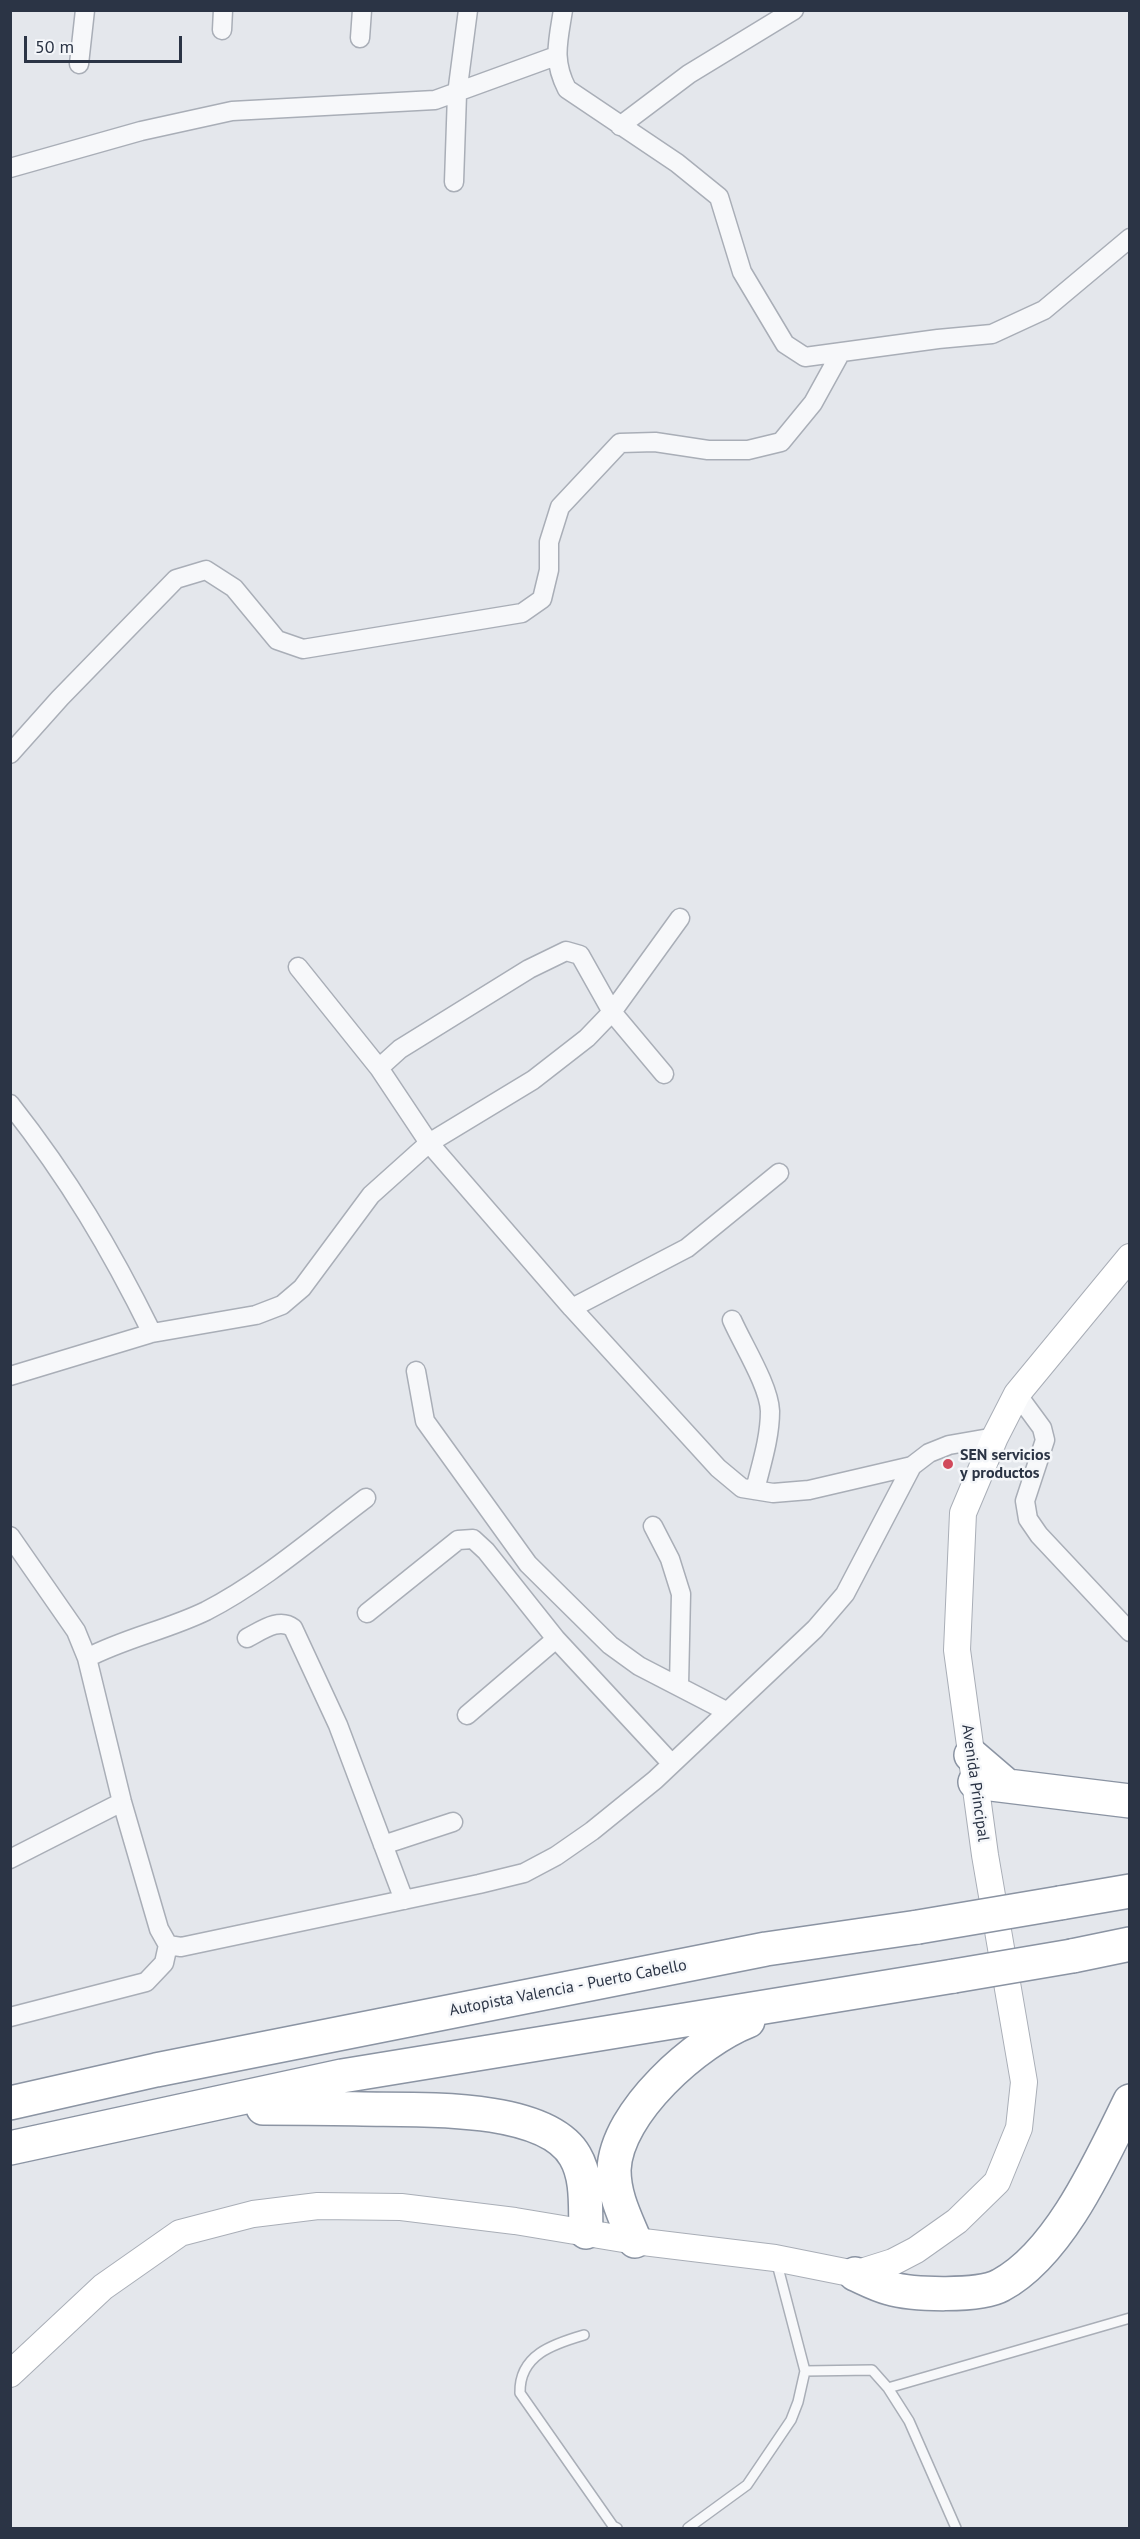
<!DOCTYPE html>
<html>
<head>
<meta charset="utf-8">
<style>
	body { margin:0 }
	#map { position:relative; width:1140px; height:2539px; overflow:hidden; background:#e4e7ec; font-family:"PT Sans",sans-serif }
	canvas { display:block }
	.frame { position:absolute; inset:0; border:12px solid #2b3445; pointer-events:none }
	.scale { position:absolute; left:24px; top:36px; width:158px; height:27px; box-sizing:border-box; border:3px solid #2b3445; border-top:0; padding-left:8px; font-size:18px; line-height:21px; white-space:nowrap; color:#2b3445; -webkit-text-stroke:4px #f4f6f9; paint-order:stroke }
</style>
</head>
<body>
<div id="map">
<canvas width="1140" height="2539"></canvas>
<div class="frame"></div>
<div class="scale">50 m</div>
</div>
<script>
const ctx = document.querySelector('canvas').getContext('2d');
ctx.lineJoin = 'round';
function trace(path, color, width, dash) { ctx.strokeStyle = color; ctx.lineWidth = width; ctx.lineCap = dash ? 'butt' : 'round'; ctx.setLineDash(dash || []); ctx.stroke(path); }
function drawText(font, color, halo, rows, align = 'center') {
  ctx.font = font + ' "PT Sans",sans-serif'; ctx.lineWidth = 5; ctx.setLineDash([]); ctx.textBaseline = 'middle'; ctx.strokeStyle = halo; ctx.fillStyle = color; for (const [text, x, y, turn = 0] of rows) {
    ctx.save(); ctx.translate(x, y); ctx.rotate((+turn || 0) * Math.PI / 180); ctx.textAlign = isNaN(turn) ? turn : align; if (halo) ctx.strokeText(text, 0, 0); ctx.fillText(text, 0, 0); ctx.restore();
  }
}
const lane = new Path2D(`
	M 584,2335 C 553,2344 519,2355 520,2393 L 613,2526 L 617,2528
	M 805,2371 L 872,2370 L 888,2388 L 1130,2318
	M 888,2388 L 909,2421 L 956,2528
	M 688,2528 L 747,2485 L 791,2420 L 798,2402 L 805,2371 L 776,2260`);
const street = new Path2D(`
	M 563,10 C 558,42 552,60 567,89 L 677,163 L 719,197 L 742,272 L 785,344 L 805,357 L 938,339 L 992,334 L 1044,310 L 1130,238
	M 222,30 L 223,10
	M 360,38 L 362,10
	M 79,64 L 85,10
	M 620,126 L 689,74 L 794,10
	M 10,168 L 141,131 L 232,111 L 435,100 L 556,56
	M 454,182 L 457,94 L 468,10
	M 10,754 L 60,698 L 176,579 L 206,570 L 234,588 L 277,640 L 303,649 L 522,613 L 542,599 L 549,570 L 549,542 L 560,507 L 620,443 L 655,442 L 708,450 L 748,450 L 781,442 L 813,403 L 840,354
	M 298,967 L 379,1068 L 429,1143 L 572,1308 L 718,1468 L 742,1488 L 773,1493 L 809,1490 L 912,1466 L 929,1453 L 949,1445 L 995,1437
	M 664,1074 L 612,1012 L 680,918
	M 10,1104 C 69,1179 110,1248 152,1333
	M 572,1308 L 687,1248 L 779,1173
	M 732,1320 C 743,1345 769,1386 770,1411 C 770,1438 761,1465 755,1490
	M 416,1371 L 425,1421 L 528,1564 L 610,1645 L 639,1666 L 726,1711
	M 10,1376 L 152,1333 L 256,1315 L 282,1305 L 302,1288 L 371,1195 L 429,1143 L 533,1080 L 587,1038 L 612,1012 L 580,955 L 566,951 L 529,969 L 400,1049 L 379,1068
	M 1017,1394 L 1042,1428 L 1045,1440 L 1025,1501 L 1028,1519 L 1039,1535 L 1130,1632
	M 653,1526 L 670,1559 L 681,1594 L 679,1685
	M 10,1536 L 76,1631 L 87,1658 L 122,1802 L 159,1929 L 168,1945 L 181,1947 L 479,1884 L 524,1873 L 556,1856 L 592,1831 L 655,1780 L 815,1629 L 845,1594 L 912,1466
	M 367,1613 L 458,1540 L 473,1539 L 486,1551 L 556,1639 L 672,1764
	M 247,1638 C 261,1631 279,1617 293,1628 L 338,1725 L 404,1900
	M 87,1658 C 125,1638 167,1630 206,1611 C 264,1581 314,1537 366,1498
	M 467,1715 L 556,1639
	M 383,1845 L 453,1822
	M 10,1859 L 122,1802
	M 10,2017 L 146,1982 L 164,1963 L 168,1945`);
const secondary = new Path2D(`
	M 10,2374 L 103,2287 L 180,2233 L 253,2214 L 318,2206 L 401,2207 L 515,2221 L 635,2241 L 775,2258 L 855,2274 L 893,2262 L 916,2250 L 957,2221 L 997,2182 L 1019,2128 L 1024,2082 L 985,1855 L 957,1650 L 963,1513 L 995,1437 L 1017,1394 L 1130,1257`);
const highway = new Path2D(`
	M 971,1755 L 1006,1785
	M 975,1782 L 1130,1801
	M 1060,1903 L 1130,1891
	M 1072,1956 L 1130,1944
	M 10,2103 L 156,2070 L 766,1949 L 918,1927
	M 263,2108 C 296,2108 330,2108 363,2109 C 417,2110 545,2104 575,2156 C 588,2178 585,2207 586,2232
	M 10,2148 L 342,2076 L 954,1976
	M 635,2241 C 625,2217 614,2196 614,2170 C 616,2112 697,2041 748,2021
	M 855,2274 C 866,2279 877,2285 889,2288 C 912,2295 980,2297 1001,2285 C 1060,2253 1101,2160 1130,2101`);
const highwayBridge = new Path2D(`
	M 918,1927 L 1060,1903
	M 954,1976 L 1072,1956`);
const markers = [
	[948,1464,6,"#d1495b"]
];
const poiNames = [
	["SEN servicios",960,1455],
	["y productos",960,1473]
];
const streetNames = [
	["Avenida Principal",975,1783,82],
	["Autopista Valencia - Puerto Cabello",568,1988,-11]
];
trace(lane, '#a9aeb7', 12);
trace(street, '#a9aeb7', 21);
trace(secondary, '#a9aeb7', 28);
trace(highway, '#8b94a3', 36);
trace(lane, '#f7f8fa', 9);
trace(street, '#f7f8fa', 18);
trace(secondary, '#fff', 26);
trace(highway, '#fff', 33);
trace(highwayBridge, '#8b94a3', 36, []);
trace(highwayBridge, '#fff', 33);
for (const [x, y, r, color] of markers) { const dot = new Path2D(); dot.arc(x, y, r, 0, 2 * Math.PI); ctx.fillStyle = color; ctx.fill(dot); trace(dot, '#f4f6f9', 2); }
drawText('bold 16px', '#2b3445', '#f4f6f9', poiNames, 'left');
drawText('16px', '#2b3445', '#f4f6f9', streetNames);
</script>
</body>
</html>
